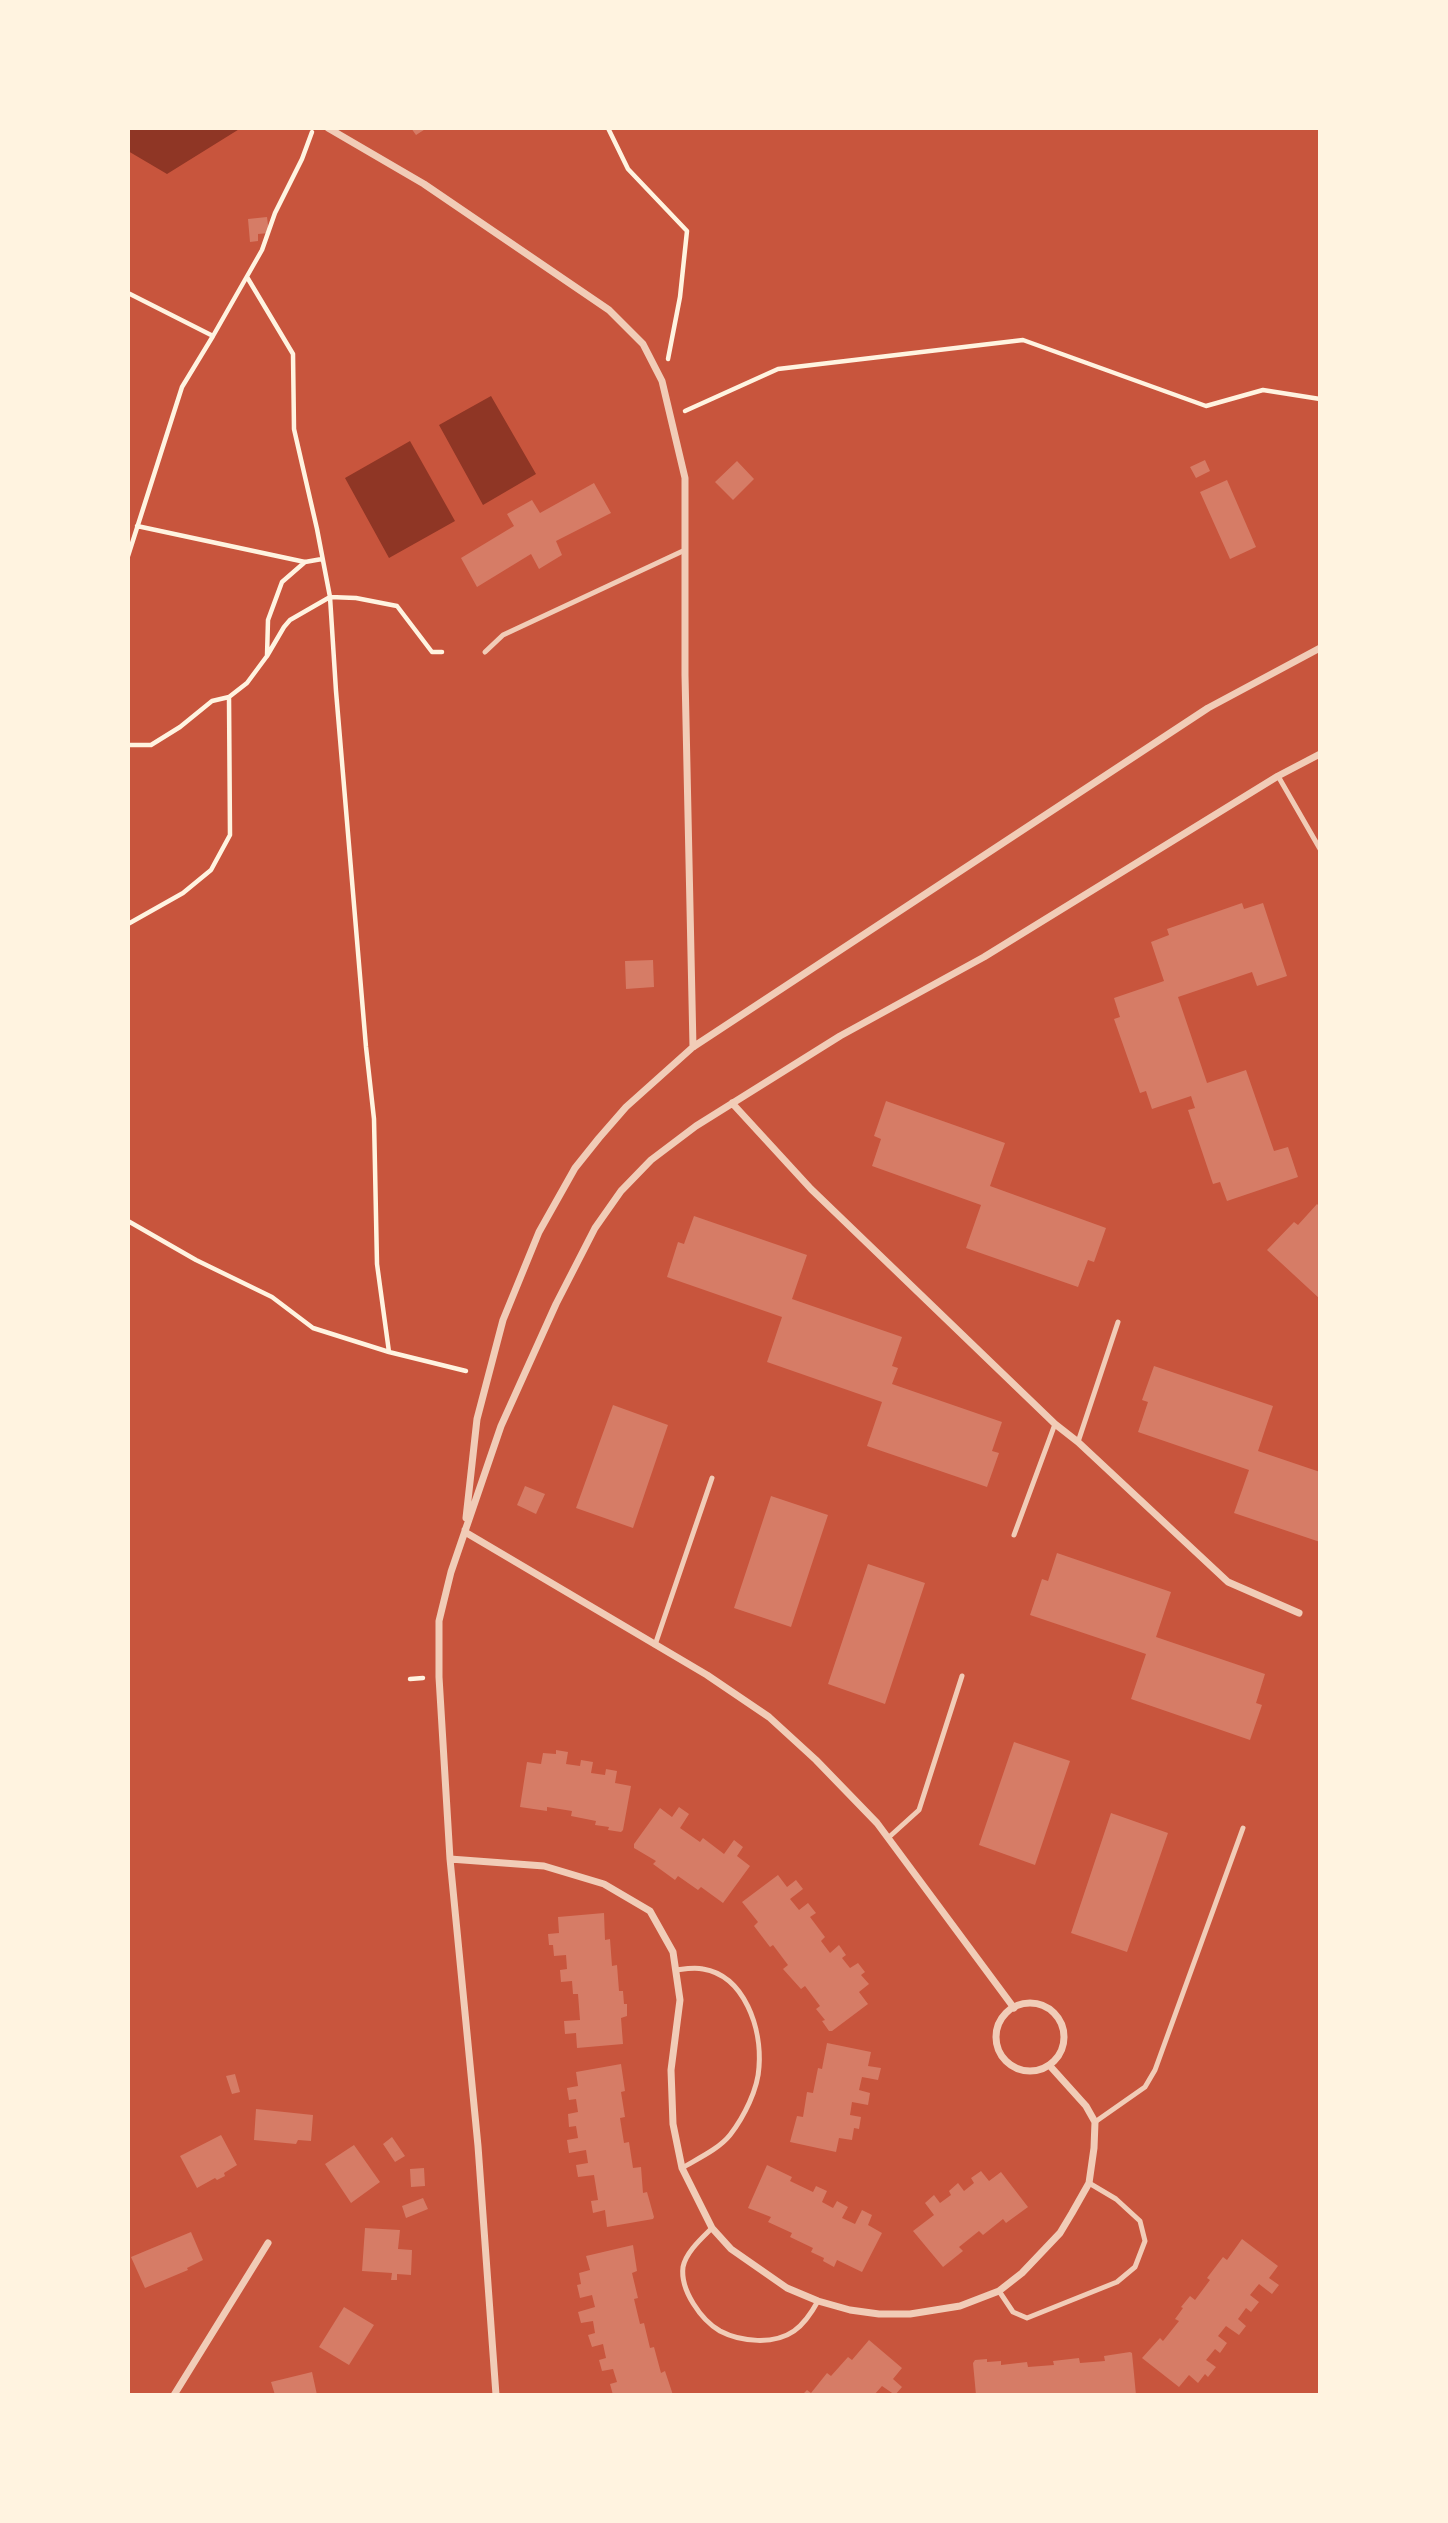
<!DOCTYPE html>
<html>
<head>
<meta charset="utf-8">
<style>
	body { margin:0 }
	#map { position:relative; width:1448px; height:2523px; overflow:hidden; background:#c8553d; font-family:"Alegreya Sans",sans-serif }
	canvas { display:block }
	.frame { position:absolute; inset:0; border:130px solid #fff3e0; pointer-events:none }
</style>
</head>
<body>
<div id="map">
<canvas width="1448" height="2523"></canvas>
<div class="frame"></div>
</div>
<script>
const ctx = document.querySelector('canvas').getContext('2d');
ctx.lineJoin = 'round';
function paint(path, color) { ctx.fillStyle = color; ctx.fill(path, 'evenodd'); }
function trace(path, color, width, dash) { ctx.strokeStyle = color; ctx.lineWidth = width; ctx.lineCap = dash ? 'butt' : 'round'; ctx.setLineDash(dash || []); ctx.stroke(path); }
const water = new Path2D(`
	M 128,128 L 241,128 L 167,174 L 128,151 Z
	M 491,396 L 536,474 L 483,505 L 439,425 Z
	M 410,441 L 455,521 L 389,558 L 345,478 Z`);
const building = new Path2D(`
	M 411,128 L 427,128 L 416,135 Z
	M 267,217 L 269,233 L 258,234 L 258,241 L 250,242 L 248,219 Z
	M 1205,460 L 1210,471 L 1196,478 L 1190,467 Z
	M 737,461 L 754,479 L 733,500 L 715,482 Z
	M 1227,480 L 1256,547 L 1230,559 L 1200,492 Z
	M 594,483 L 611,513 L 556,541 L 562,555 L 539,569 L 531,554 L 477,587 L 461,558 L 514,526 L 507,514 L 532,500 L 540,513 Z
	M 1242,903 L 1244,909 L 1263,903 L 1287,976 L 1257,986 L 1252,972 L 1178,997 L 1207,1083 L 1246,1070 L 1274,1151 L 1288,1147 L 1298,1177 L 1227,1201 L 1220,1182 L 1213,1184 L 1188,1110 L 1195,1108 L 1191,1096 L 1152,1109 L 1146,1091 L 1140,1093 L 1114,1019 L 1120,1017 L 1114,998 L 1164,981 L 1151,942 L 1169,935 L 1167,929 Z
	M 653,960 L 654,987 L 626,989 L 625,961 Z
	M 886,1101 L 1005,1143 L 990,1186 L 1106,1228 L 1094,1262 L 1088,1260 L 1078,1287 L 966,1248 L 981,1205 L 872,1166 L 881,1139 L 874,1136 Z
	M 1317,1204 L 1320,1207 L 1320,1299 L 1267,1250 L 1294,1222 L 1298,1225 Z
	M 694,1216 L 807,1255 L 792,1299 L 902,1337 L 892,1366 L 898,1368 L 892,1384 L 1002,1422 L 992,1451 L 999,1453 L 987,1487 L 867,1446 L 882,1402 L 767,1362 L 782,1317 L 667,1277 L 678,1242 L 684,1244 Z
	M 1154,1366 L 1273,1406 L 1258,1451 L 1320,1472 L 1320,1542 L 1234,1513 L 1249,1470 L 1138,1432 L 1148,1402 L 1142,1400 Z
	M 613,1405 L 668,1425 L 633,1528 L 576,1508 Z
	M 525,1486 L 545,1494 L 536,1514 L 517,1505 Z
	M 771,1496 L 828,1515 L 791,1627 L 734,1608 Z
	M 1057,1553 L 1171,1592 L 1156,1637 L 1265,1674 L 1256,1703 L 1262,1705 L 1250,1740 L 1131,1699 L 1146,1654 L 1030,1615 L 1042,1579 L 1048,1581 Z
	M 868,1564 L 925,1583 L 885,1704 L 828,1684 Z
	M 1014,1742 L 1070,1761 L 1035,1865 L 979,1845 Z
	M 556,1750 L 568,1752 L 566,1764 L 580,1766 L 581,1760 L 593,1762 L 591,1773 L 605,1775 L 606,1769 L 617,1771 L 615,1783 L 631,1786 L 623,1830 L 621,1832 L 608,1830 L 609,1827 L 595,1825 L 596,1821 L 571,1816 L 572,1811 L 547,1807 L 547,1811 L 520,1807 L 527,1762 L 541,1764 L 543,1753 L 556,1754 Z
	M 679,1807 L 689,1814 L 680,1828 L 700,1842 L 703,1838 L 724,1854 L 734,1840 L 743,1847 L 737,1856 L 750,1866 L 723,1903 L 701,1887 L 698,1890 L 678,1876 L 675,1880 L 653,1864 L 656,1861 L 634,1848 L 634,1844 L 660,1808 L 672,1817 Z
	M 1111,1813 L 1168,1833 L 1127,1952 L 1071,1933 Z
	M 778,1875 L 787,1887 L 796,1880 L 803,1889 L 790,1899 L 799,1910 L 808,1903 L 816,1913 L 810,1917 L 825,1937 L 821,1941 L 830,1953 L 839,1945 L 846,1955 L 842,1958 L 850,1968 L 858,1963 L 865,1972 L 861,1975 L 869,1984 L 859,1992 L 868,2004 L 832,2031 L 829,2031 L 822,2021 L 825,2020 L 816,2009 L 820,2006 L 805,1986 L 801,1989 L 783,1969 L 788,1965 L 773,1945 L 770,1947 L 754,1926 L 758,1922 L 742,1902 Z
	M 604,1913 L 605,1940 L 610,1939 L 612,1966 L 617,1965 L 619,1991 L 623,1991 L 624,2004 L 627,2004 L 627,2016 L 621,2018 L 623,2044 L 577,2048 L 576,2033 L 565,2034 L 564,2021 L 580,2020 L 578,1994 L 573,1994 L 572,1981 L 561,1982 L 560,1970 L 567,1969 L 566,1955 L 554,1956 L 553,1945 L 549,1945 L 548,1934 L 559,1933 L 558,1917 Z
	M 827,2043 L 871,2052 L 868,2066 L 881,2068 L 878,2080 L 862,2077 L 859,2090 L 870,2093 L 868,2105 L 852,2102 L 850,2115 L 861,2117 L 859,2129 L 854,2128 L 852,2140 L 839,2138 L 836,2152 L 790,2142 L 797,2116 L 803,2117 L 807,2092 L 813,2093 L 818,2068 L 822,2069 Z
	M 621,2064 L 625,2091 L 621,2092 L 625,2117 L 620,2118 L 624,2143 L 629,2142 L 633,2168 L 641,2167 L 643,2193 L 647,2192 L 654,2217 L 653,2219 L 607,2227 L 605,2210 L 593,2213 L 591,2201 L 598,2200 L 594,2175 L 578,2177 L 576,2165 L 588,2163 L 586,2150 L 569,2153 L 567,2140 L 578,2138 L 576,2126 L 569,2127 L 568,2114 L 578,2112 L 576,2099 L 569,2100 L 567,2088 L 578,2086 L 576,2072 Z
	M 235,2074 L 240,2092 L 232,2094 L 226,2076 Z
	M 256,2109 L 313,2115 L 311,2141 L 298,2140 L 296,2144 L 254,2140 Z
	M 221,2135 L 237,2165 L 224,2173 L 225,2176 L 217,2180 L 215,2178 L 197,2188 L 180,2156 Z
	M 392,2137 L 405,2156 L 395,2162 L 383,2144 Z
	M 354,2145 L 380,2182 L 351,2203 L 325,2164 Z
	M 767,2165 L 792,2177 L 790,2181 L 813,2192 L 816,2186 L 827,2191 L 822,2202 L 833,2208 L 837,2201 L 848,2207 L 842,2218 L 855,2224 L 862,2210 L 872,2215 L 868,2225 L 882,2233 L 862,2272 L 837,2260 L 834,2267 L 823,2261 L 824,2258 L 811,2252 L 813,2248 L 790,2237 L 792,2233 L 768,2222 L 771,2217 L 748,2208 Z
	M 424,2168 L 425,2186 L 411,2187 L 410,2169 Z
	M 981,2171 L 989,2181 L 1001,2172 L 1028,2207 L 1006,2223 L 1003,2219 L 983,2235 L 979,2231 L 959,2247 L 963,2251 L 943,2267 L 913,2231 L 934,2215 L 925,2203 L 934,2195 L 940,2203 L 951,2195 L 949,2191 L 958,2183 L 964,2191 L 974,2183 L 971,2178 Z
	M 423,2198 L 428,2209 L 406,2218 L 402,2206 Z
	M 365,2228 L 400,2230 L 398,2249 L 412,2250 L 411,2275 L 397,2274 L 397,2280 L 391,2280 L 392,2273 L 362,2271 Z
	M 191,2232 L 203,2260 L 187,2268 L 188,2270 L 145,2288 L 131,2257 Z
	M 1242,2239 L 1278,2266 L 1269,2278 L 1279,2285 L 1272,2294 L 1259,2284 L 1250,2295 L 1259,2302 L 1251,2312 L 1246,2308 L 1238,2319 L 1246,2326 L 1239,2335 L 1226,2326 L 1218,2336 L 1227,2343 L 1220,2353 L 1215,2349 L 1206,2360 L 1216,2367 L 1208,2377 L 1205,2374 L 1198,2383 L 1189,2375 L 1179,2387 L 1142,2358 L 1160,2338 L 1163,2341 L 1179,2321 L 1175,2319 L 1183,2308 L 1181,2307 L 1190,2296 L 1195,2300 L 1210,2280 L 1207,2278 L 1223,2257 L 1227,2260 Z
	M 633,2245 L 637,2271 L 632,2273 L 638,2298 L 634,2299 L 640,2324 L 644,2323 L 650,2348 L 654,2347 L 661,2373 L 665,2371 L 673,2395 L 613,2395 L 610,2384 L 617,2382 L 613,2369 L 602,2371 L 599,2360 L 606,2358 L 603,2344 L 592,2347 L 588,2335 L 595,2333 L 593,2321 L 581,2323 L 578,2312 L 595,2307 L 592,2295 L 580,2298 L 577,2285 L 581,2284 L 579,2273 L 590,2270 L 586,2256 Z
	M 344,2307 L 374,2325 L 349,2365 L 319,2347 Z
	M 869,2340 L 902,2368 L 893,2379 L 902,2387 L 895,2395 L 882,2386 L 874,2395 L 802,2395 L 807,2390 L 811,2393 L 827,2373 L 831,2376 L 848,2357 L 852,2360 Z
	M 1130,2352 L 1132,2353 L 1136,2395 L 976,2395 L 973,2363 L 975,2360 L 987,2359 L 987,2362 L 1001,2361 L 1001,2365 L 1027,2362 L 1028,2367 L 1054,2365 L 1053,2361 L 1079,2358 L 1080,2363 L 1105,2361 L 1104,2356 Z
	M 312,2372 L 317,2395 L 275,2395 L 271,2382 Z`);
const path = new Path2D(`
	M 608,128 L 628,169 L 687,231 L 680,297 L 668,359
	M 247,277 L 293,354 L 294,429 L 317,529 L 330,597 L 290,620 L 284,627 L 267,656
	M 128,293 L 213,336 L 262,250 L 275,213 L 302,159 L 312,132
	M 685,411 L 778,369 L 1023,340 L 1206,406 L 1263,390 L 1320,399
	M 137,526 L 305,562 L 322,559
	M 128,556 L 182,387 L 213,336
	M 128,745 L 151,745 L 180,727 L 212,701 L 229,697
	M 128,924 L 183,893 L 211,870 L 230,835 L 229,697 L 247,683 L 267,656 L 268,620 L 282,582 L 305,562
	M 128,1221 L 196,1260 L 272,1297 L 313,1328 L 389,1352 L 377,1264 L 374,1119 L 366,1047 L 336,691 L 330,597 L 356,598 L 397,606 L 432,652 L 442,652
	M 389,1352 L 466,1371
	M 410,1679 L 423,1678`);
const service = new Path2D(`
	M 485,652 L 503,635 L 685,550
	M 1278,776 L 1320,849
	M 1078,1442 L 1118,1322
	M 1014,1535 L 1055,1424
	M 655,1645 L 712,1478
	M 888,1838 L 919,1810 L 962,1676
	M 676,1970 C 684,1969 694,1967 703,1969 C 745,1976 762,2029 759,2067 C 758,2089 744,2117 730,2135 C 719,2149 697,2159 682,2168
	M 1095,2122 L 1145,2087 L 1155,2070 L 1243,1828
	M 712,2228 C 702,2238 686,2252 683,2267 C 680,2290 701,2320 720,2331 C 741,2342 774,2345 794,2331 C 804,2324 812,2312 818,2301
	M 999,2291 L 1013,2312 L 1027,2318 L 1117,2282 L 1135,2267 L 1145,2241 L 1140,2221 L 1116,2199 L 1089,2183`);
const minor = new Path2D(`
	M 328,128 L 424,184 L 609,310 L 643,344 L 662,381 L 685,478 L 685,675 L 693,1047
	M 732,1103 L 811,1189 L 1055,1424 L 1078,1442 L 1228,1582 L 1299,1613
	M 466,1518 L 477,1419 L 503,1320 L 539,1232 L 575,1168 L 599,1138 L 626,1107 L 693,1047 L 1208,708 L 1320,648
	M 465,1530 L 465,1532 L 707,1675 L 769,1717 L 816,1760 L 877,1823 L 1014,2008
	M 450,1859 L 544,1866 L 604,1884 L 650,1911 L 673,1952 L 680,2000 L 671,2070 L 673,2124 L 682,2168 L 712,2228 L 731,2249 L 787,2288 L 818,2301 L 850,2310 L 879,2314 L 910,2314 L 960,2306 L 999,2291 L 1022,2273 L 1060,2233 L 1072,2213 L 1089,2183 L 1094,2148 L 1095,2122 L 1086,2106 L 1050,2066
	M996 2037a34 34 0 1 1 68 0a34 34 0 1 1-68 0Z
	M 174,2395 L 268,2243
	M 496,2395 L 478,2146 L 450,1859 L 439,1677 L 439,1621 L 451,1572 L 501,1426 L 556,1304 L 595,1228 L 621,1191 L 651,1160 L 696,1126 L 840,1036 L 984,957 L 1278,776 L 1320,754`);
paint(water, '#8f3625');
paint(building, '#d67c66');
trace(path, '#fff3e0', 4.5);
trace(service, '#f1ccb7', 5);
trace(minor, '#f1ccb7', 7);
</script>
</body>
</html>
